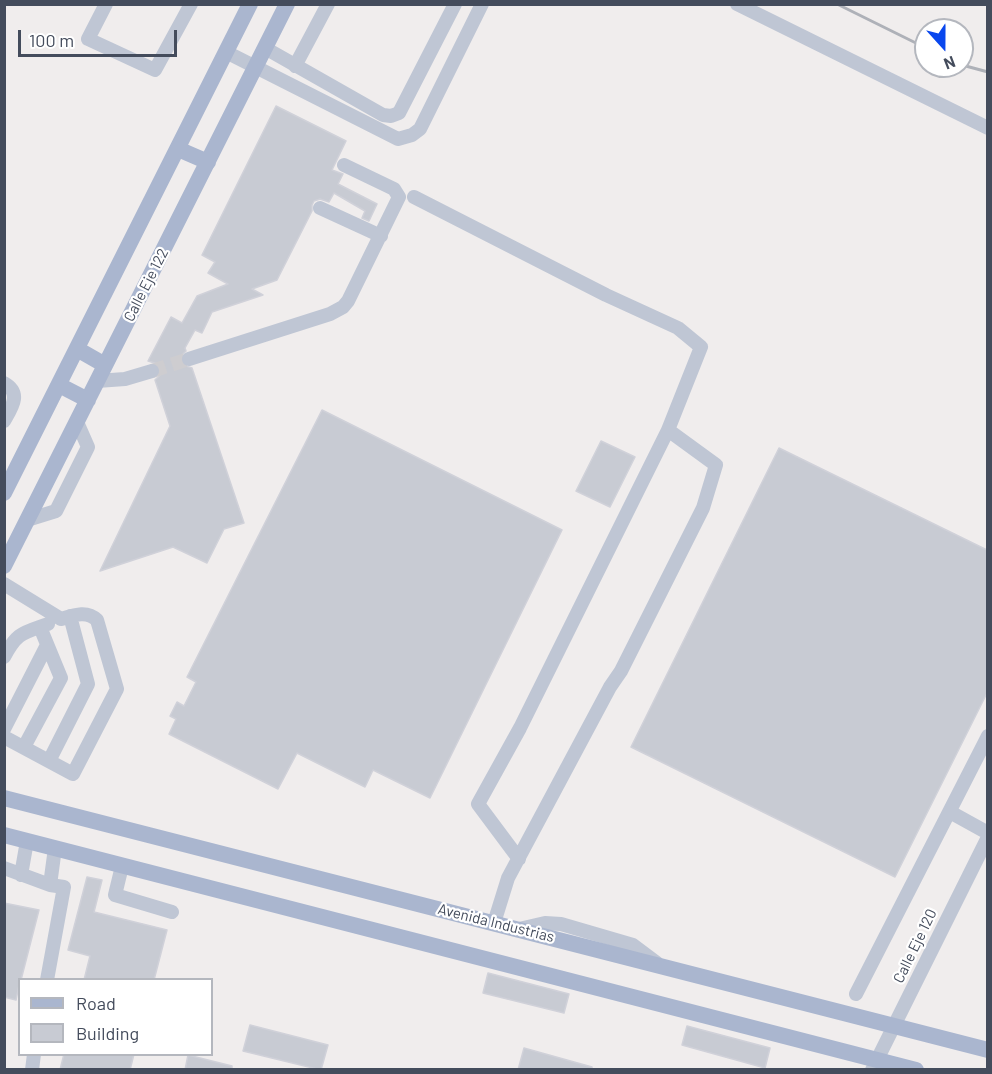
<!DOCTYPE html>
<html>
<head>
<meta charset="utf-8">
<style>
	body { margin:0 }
	#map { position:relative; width:992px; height:1074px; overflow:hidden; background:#f0eded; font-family:Barlow,sans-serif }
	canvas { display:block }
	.frame { position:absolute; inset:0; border:6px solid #444c5c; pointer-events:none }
	.legend { position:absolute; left:18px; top:978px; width:195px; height:78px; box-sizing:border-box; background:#fff; border:2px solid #b4b7be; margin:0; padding:8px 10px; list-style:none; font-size:18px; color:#444c5c }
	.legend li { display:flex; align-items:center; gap:12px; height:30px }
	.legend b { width:30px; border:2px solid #b4b7be }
	.north { position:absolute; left:914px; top:18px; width:60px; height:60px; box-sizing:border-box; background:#fff; border:2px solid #b4b7be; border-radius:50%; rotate:159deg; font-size:16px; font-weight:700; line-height:24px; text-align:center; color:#444c5c }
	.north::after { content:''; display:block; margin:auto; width:21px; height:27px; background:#0947ee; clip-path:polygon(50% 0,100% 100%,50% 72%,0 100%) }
	.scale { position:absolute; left:18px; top:30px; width:159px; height:27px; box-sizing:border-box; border:3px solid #444c5c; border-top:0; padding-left:8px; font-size:18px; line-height:21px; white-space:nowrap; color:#444c5c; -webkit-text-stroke:4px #fff; paint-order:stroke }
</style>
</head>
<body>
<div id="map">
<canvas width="992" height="1074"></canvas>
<div class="frame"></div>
<ul class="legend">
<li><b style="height:8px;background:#aab6cf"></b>Road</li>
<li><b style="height:16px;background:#c8cbd3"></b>Building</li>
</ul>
<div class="north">N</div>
<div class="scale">100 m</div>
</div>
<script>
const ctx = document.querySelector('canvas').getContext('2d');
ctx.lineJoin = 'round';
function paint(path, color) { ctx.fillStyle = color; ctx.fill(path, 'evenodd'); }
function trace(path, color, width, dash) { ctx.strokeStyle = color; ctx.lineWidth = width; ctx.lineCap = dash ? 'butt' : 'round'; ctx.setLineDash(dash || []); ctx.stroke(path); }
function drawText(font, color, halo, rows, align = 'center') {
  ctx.font = font + ' Barlow,sans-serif'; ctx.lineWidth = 4.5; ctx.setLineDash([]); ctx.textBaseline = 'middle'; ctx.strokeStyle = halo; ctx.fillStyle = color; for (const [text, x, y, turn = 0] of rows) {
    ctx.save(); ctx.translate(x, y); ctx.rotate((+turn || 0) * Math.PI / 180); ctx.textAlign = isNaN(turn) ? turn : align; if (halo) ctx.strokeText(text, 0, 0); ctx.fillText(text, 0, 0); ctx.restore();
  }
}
const building = new Path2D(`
	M 276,106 L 346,141 L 332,170 L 343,174 L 338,184 L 377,204 L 369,221 L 362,218 L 365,211 L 334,193 L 329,202 L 320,199 L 314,201 L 312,205 L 312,211 L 277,280 L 252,289 L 263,295 L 212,312 L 202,333 L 195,330 L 185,348 L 186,351 L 180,357 L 183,365 L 192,368 L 244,523 L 224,529 L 207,563 L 173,547 L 100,571 L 170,426 L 155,380 L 161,374 L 160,368 L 158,364 L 148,361 L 171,317 L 182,323 L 197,296 L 228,284 L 208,273 L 215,262 L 202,255 Z
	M 322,410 L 562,530 L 430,798 L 373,770 L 365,787 L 297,753 L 278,789 L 169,734 L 176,719 L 170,716 L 177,702 L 184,706 L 196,682 L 187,677 Z
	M 601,441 L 635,457 L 610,507 L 576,491 Z
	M 779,448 L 987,550 L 987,693 L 895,877 L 631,747 Z
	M 87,877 L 102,880 L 94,912 L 167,930 L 154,980 L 84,980 L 90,956 L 68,950 Z
	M 4,903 L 39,910 L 21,980 L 20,980 L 16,1000 L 4,997 Z
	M 488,973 L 569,994 L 564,1013 L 483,993 Z
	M 250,1025 L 328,1045 L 321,1070 L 243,1051 Z
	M 687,1026 L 770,1048 L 765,1068 L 682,1045 Z
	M 524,1048 L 592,1067 L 592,1070 L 518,1070 Z
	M 64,1054 L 134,1054 L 130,1070 L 60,1070 Z
	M 188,1055 L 232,1066 L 232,1070 L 185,1070 Z`);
const minorTunnel = new Path2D(`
	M 152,371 L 189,359`);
const minor = new Path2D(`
	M 106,4 L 88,39 L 155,70 L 191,4
	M 737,4 L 988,128
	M 265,48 L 383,115 L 391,116 L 399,113 L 455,4
	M 226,52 L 398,139 L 412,135 L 420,129 L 482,4
	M 295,66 L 328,4
	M 414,197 L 606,295 L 678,328 L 701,347 L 668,430 L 520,728 L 478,804 L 519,859
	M 320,208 L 381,236
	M 189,359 L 330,314 L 343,307 L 348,301 L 399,197 L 394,189 L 344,165
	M 97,381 L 125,379 L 152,371
	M 4,383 C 22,393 12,407 4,421
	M 27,520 L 56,511 L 88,447 L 77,422
	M 4,584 L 61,619 C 74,615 87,610 97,620 L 117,689 L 73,774 L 4,737
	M 4,657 C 17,632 23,633 48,624
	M 4,729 L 47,645
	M 24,747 L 61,678 L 40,627
	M 49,761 L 88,684 L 70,616
	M 950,812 L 988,833
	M 122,866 L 115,895 L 172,912
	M 4,868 L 50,885 L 64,887 L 47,980
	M 21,875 L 27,841
	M 50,885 L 55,848
	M 494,923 L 508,878 L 610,687 L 621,671 L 703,508 L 716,465 L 668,430
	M 519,929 L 545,923 L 561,924 L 633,945 L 657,963
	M 856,994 L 988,736
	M 32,1070 L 34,1054
	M 872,1070 L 988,837`);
const major = new Path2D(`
	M 178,149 L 208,162
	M 77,349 L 105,365
	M 59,385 L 88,400
	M 4,493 L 250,4
	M 4,566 L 287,4
	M 4,798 L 988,1050
	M 4,835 L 916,1070`);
const rail = new Path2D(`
	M 837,4 L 926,48
	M 962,65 L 988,72`);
const streetNames = [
	["Calle Eje 122",146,285,-63],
	["Avenida Industrias",496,923,14],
	["Calle Eje 120",915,946,-64]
];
paint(building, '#c8cbd3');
trace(building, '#d0d1d9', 1.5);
trace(minorTunnel, '#cecdd0', 14, [14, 7]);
trace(minor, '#bfc6d4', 14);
trace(major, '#aab6cf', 16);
trace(rail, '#aeb1b8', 3);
drawText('15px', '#444c5c', '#fff', streetNames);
</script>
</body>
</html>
